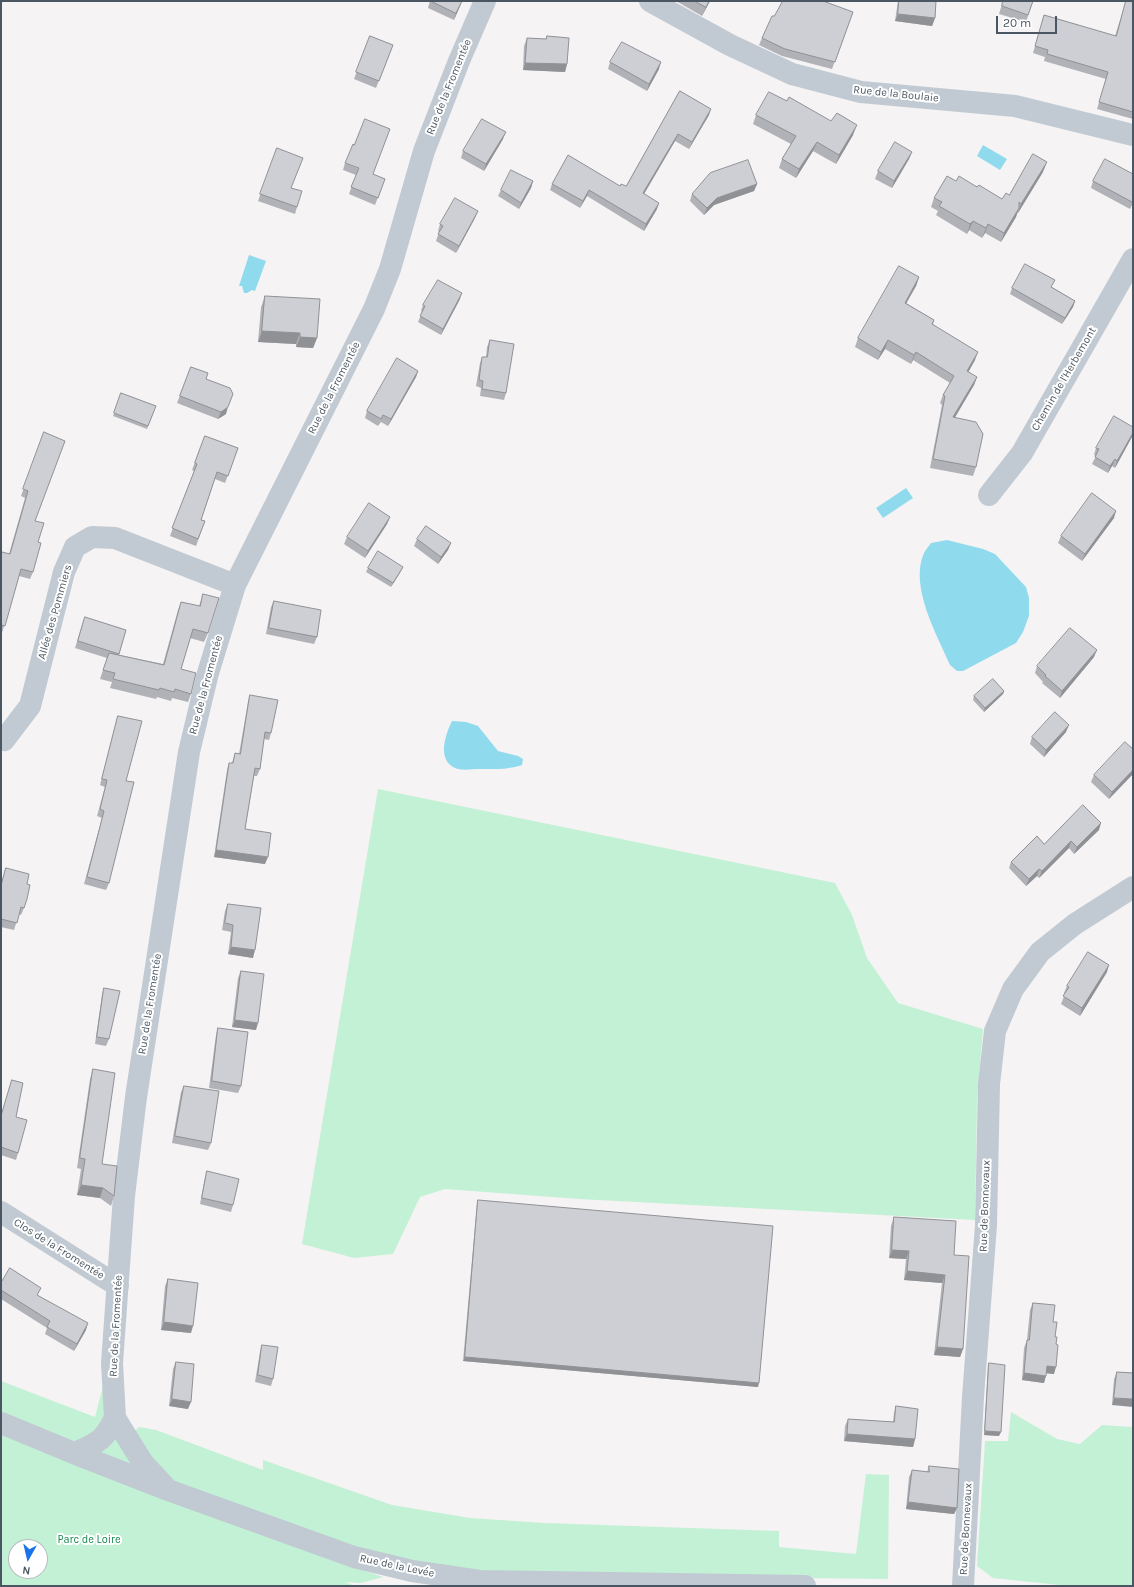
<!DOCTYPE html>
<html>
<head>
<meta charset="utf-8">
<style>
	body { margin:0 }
	#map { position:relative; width:1134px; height:1587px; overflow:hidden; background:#f5f3f3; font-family:Karla,sans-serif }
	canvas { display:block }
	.frame { position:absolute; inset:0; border:2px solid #4a5661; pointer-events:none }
	.north { position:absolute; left:8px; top:1539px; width:40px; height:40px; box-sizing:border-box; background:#fff; border:1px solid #b7bbc0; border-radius:50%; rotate:188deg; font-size:11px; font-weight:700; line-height:16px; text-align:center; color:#4a5661 }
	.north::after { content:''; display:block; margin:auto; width:14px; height:18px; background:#1a73e8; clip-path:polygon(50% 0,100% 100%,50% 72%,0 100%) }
	.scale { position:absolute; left:996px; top:16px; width:61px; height:18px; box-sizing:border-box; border:2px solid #4a5661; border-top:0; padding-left:5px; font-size:12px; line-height:14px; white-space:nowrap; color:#4a5661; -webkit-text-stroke:3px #fff; paint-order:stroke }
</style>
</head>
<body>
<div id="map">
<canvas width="1134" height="1587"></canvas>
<div class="frame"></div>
<div class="north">N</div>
<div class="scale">20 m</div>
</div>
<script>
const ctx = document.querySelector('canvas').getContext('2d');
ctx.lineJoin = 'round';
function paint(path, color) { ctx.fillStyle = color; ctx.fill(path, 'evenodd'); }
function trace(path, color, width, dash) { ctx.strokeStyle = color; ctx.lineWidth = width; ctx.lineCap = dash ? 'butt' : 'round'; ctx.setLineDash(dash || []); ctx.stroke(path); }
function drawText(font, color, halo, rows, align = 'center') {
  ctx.font = font + ' Karla,sans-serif'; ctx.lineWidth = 4; ctx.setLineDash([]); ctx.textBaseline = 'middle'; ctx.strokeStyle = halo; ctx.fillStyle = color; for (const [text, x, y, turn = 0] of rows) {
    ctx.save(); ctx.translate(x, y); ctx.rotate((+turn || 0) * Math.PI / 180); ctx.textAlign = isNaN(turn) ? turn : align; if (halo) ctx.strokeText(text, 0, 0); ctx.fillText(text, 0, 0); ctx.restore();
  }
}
const green = new Path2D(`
	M 378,789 L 835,883 L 852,915 L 867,958 L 898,1003 L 983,1029 L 977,1099 L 975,1220 L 579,1199 L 445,1189 L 420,1197 L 393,1254 L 354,1258 L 302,1244 Z
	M 105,1379 L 107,1427 L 76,1446 L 1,1412 L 1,1381 L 95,1417 Z
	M 1011,1412 L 1057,1439 L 1080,1444 L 1102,1425 L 1133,1427 L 1133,1586 L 1069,1586 L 993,1578 L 977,1566 L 985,1441 L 1008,1441 Z
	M 139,1427 L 156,1430 L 263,1470 L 263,1460 L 392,1505 L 470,1518 L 544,1523 L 779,1531 L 779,1547 L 856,1554 L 866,1474 L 889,1475 L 888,1579 L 472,1574 L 356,1551 L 170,1481 L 131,1434 Z
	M 1,1430 L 242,1528 L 383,1577 L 361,1583 L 345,1582 L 355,1586 L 1,1586 ZM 16,1547 L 40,1547 L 40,1571 L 16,1571 Z
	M 115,1433 L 143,1475 L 92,1455 Z`);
const water = new Path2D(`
	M 983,145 L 1007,159 L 1000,170 L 977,156 Z
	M 249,255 L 266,261 L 255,291 L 252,290 L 247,293 L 244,293 L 242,286 L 239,286 Z
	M 906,488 L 913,498 L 883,518 L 876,508 Z
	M 947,540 L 983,549 L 995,554 L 1026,587 L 1029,598 L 1029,616 L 1023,632 L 1016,643 L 963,671 L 957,671 L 950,665 C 937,635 909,586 924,553 C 926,549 929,546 931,543 Z
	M 452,721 L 466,722 L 478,726 L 498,751 L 518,756 L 523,759 L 522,765 C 505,770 497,769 480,769 C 473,769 461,771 455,768 C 437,760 445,735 452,721 Z`);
const street = new Path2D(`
	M 650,1 L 730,45 L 792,74 L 861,92 L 1015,106 L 1133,135
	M 989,495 L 1022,453 L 1133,259
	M 1,739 L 4,740 L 30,706 L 64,572 L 75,547 L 92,537 L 115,538 L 235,585
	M 1,1212 L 118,1286
	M 1,1423 L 81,1456 L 168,1490 L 354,1557 L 412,1571 L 480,1581 L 805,1586
	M 75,1453 C 98,1442 103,1442 115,1418
	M 168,1490 L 143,1463 L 115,1418 L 112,1363 L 124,1196 L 136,1097 L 189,752 L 208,673 L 235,585 L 374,309 L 390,269 L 424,151 L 459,61 L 485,1
	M 963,1586 L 973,1397 L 986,1225 L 989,1084 L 995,1031 L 1013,989 L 1040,952 L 1075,924 L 1133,887`);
const wall = new Path2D(`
	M 430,1 L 462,1 L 454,20 L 428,8 Z
	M 676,1 L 710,1 L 702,16 Z
	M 898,1 L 936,1 L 935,18 L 932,26 L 895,21 Z
	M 1003,1 L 1033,1 L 1026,22 L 999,14 Z
	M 1126,1 L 1133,1 L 1133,119 L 1097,109 L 1106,79 L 1044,61 L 1045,57 L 1033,53 L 1044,15 L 1115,36 Z
	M 853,12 L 832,69 L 782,56 L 759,45 L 762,38 L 774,16 Z
	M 370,36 L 393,45 L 376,88 L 354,79 Z
	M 547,36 L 567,64 L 565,72 L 523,70 L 524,46 L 527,38 L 546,39 Z
	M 610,62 L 659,69 L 647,91 L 608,69 Z
	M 680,91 L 709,115 L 689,149 L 675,141 L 644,194 L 657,209 L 644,231 L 587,196 L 580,208 L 550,190 L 552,184 L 626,186 Z
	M 756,115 L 853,135 L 836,164 L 813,151 L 796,178 L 779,168 L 782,159 L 791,144 L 753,124 Z
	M 503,139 L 484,171 L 461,158 L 463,151 Z
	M 277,148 L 297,207 L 295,214 L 258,201 Z
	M 912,152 L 909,159 L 892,188 L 875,179 L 878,171 Z
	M 345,163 L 385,179 L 375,205 L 349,194 L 356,175 L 343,170 Z
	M 1043,172 L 1018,213 L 1017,213 L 1016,217 L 1001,242 L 985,233 L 982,238 L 969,230 L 967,234 L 936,215 L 938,211 L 931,207 L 934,198 L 956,181 L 977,187 L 1002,199 L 1009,195 Z
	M 1133,174 L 1133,203 L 1130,209 L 1091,188 L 1093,181 Z
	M 533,181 L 531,188 L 519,209 L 498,196 L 501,190 Z
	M 757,184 L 754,191 L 714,205 L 704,215 L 690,201 L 692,194 Z
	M 475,218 L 456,253 L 436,241 L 439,232 L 438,231 L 440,224 Z
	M 919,277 L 916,286 L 906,303 L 934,320 L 933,324 L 975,360 L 968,372 L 977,377 L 974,385 L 954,418 L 976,467 L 973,476 L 930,468 L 942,405 L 940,403 L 943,395 L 950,383 L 913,360 L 911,364 L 885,349 L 878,360 L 855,347 L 858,338 Z
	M 1052,287 L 1075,301 L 1073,307 L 1062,324 L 1010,294 L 1012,288 Z
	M 265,296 L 317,338 L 313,348 L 296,347 L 296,344 L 258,342 L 261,307 Z
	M 460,299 L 441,335 L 418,322 L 422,312 L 421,311 L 423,305 Z
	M 490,340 L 506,393 L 504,400 L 480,396 L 481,388 L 476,386 L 480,363 L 482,357 L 486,357 L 487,347 Z
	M 191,367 L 206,379 L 226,414 L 218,419 L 177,403 Z
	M 418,371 L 416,377 L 388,426 L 381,422 L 378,426 L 365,418 L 367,411 Z
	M 121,393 L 156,406 L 147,429 L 113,416 Z
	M 44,432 L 35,521 L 38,542 L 33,572 L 30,579 L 19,576 L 2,633 L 1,633 L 1,553 L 9,554 L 25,498 L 21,496 Z
	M 1133,435 L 1115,468 L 1112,466 L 1108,473 L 1092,464 L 1096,456 L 1094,455 L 1096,448 Z
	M 205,436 L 238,448 L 225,483 L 215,479 L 201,520 L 205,521 L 196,546 L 170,536 L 194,471 L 192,470 Z
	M 390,517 L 387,524 L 365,558 L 344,544 L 347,537 Z
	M 1114,518 L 1082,561 L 1058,543 L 1061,536 Z
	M 417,539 L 451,543 L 448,550 L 438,564 L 414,546 Z
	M 368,568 L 401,571 L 391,587 L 366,572 Z
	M 203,594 L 208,633 L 204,642 L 190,638 L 181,669 L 191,694 L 188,702 L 172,698 L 171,701 L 157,697 L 156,699 L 110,688 L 112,682 L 100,679 L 107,658 L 75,648 L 85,617 L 126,630 L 119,655 L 163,664 L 178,610 L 181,602 L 199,606 Z
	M 274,601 L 317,637 L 314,644 L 266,634 L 271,607 Z
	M 1094,657 L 1060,698 L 1042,683 L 1043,682 L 1035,673 L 1037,666 Z
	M 1004,691 L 1003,694 L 984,712 L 973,700 L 974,696 Z
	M 250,695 L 271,733 L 269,740 L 264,739 L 260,769 L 257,776 L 254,776 L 245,829 L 265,864 L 214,857 L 227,770 L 229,763 L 232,763 L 235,753 L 239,754 L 248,702 Z
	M 118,716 L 126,781 L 109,883 L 106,890 L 84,884 L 102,818 L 97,816 L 105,787 L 100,785 L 116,723 Z
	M 1066,732 L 1044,757 L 1030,744 L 1032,737 Z
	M 1133,749 L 1133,774 L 1109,799 L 1091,782 L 1094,775 Z
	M 1099,830 L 1074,854 L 1069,848 L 1039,878 L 1037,876 L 1026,886 L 1009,868 L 1011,862 L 1044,844 Z
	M 6,868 L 27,884 L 24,908 L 21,915 L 19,914 L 14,930 L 1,927 L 1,883 Z
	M 228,904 L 253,958 L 228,954 L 231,932 L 222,930 L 225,911 Z
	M 241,971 L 256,1030 L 232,1027 L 238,978 Z
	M 1107,972 L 1080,1016 L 1061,1004 L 1065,994 L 1064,993 L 1067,986 Z
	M 104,988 L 109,1039 L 106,1046 L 95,1044 L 102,995 Z
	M 218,1028 L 241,1086 L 238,1093 L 209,1088 L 216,1035 Z
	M 93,1069 L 102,1164 L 114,1196 L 111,1206 L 100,1198 L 77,1195 L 81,1169 L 77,1168 L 90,1079 Z
	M 12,1080 L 16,1117 L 18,1153 L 16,1160 L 1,1155 L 1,1115 Z
	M 184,1086 L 211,1143 L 208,1150 L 172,1143 L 181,1092 Z
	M 207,1171 L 233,1205 L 231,1212 L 200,1204 L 205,1178 Z
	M 478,1200 L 758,1387 L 463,1361 L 477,1204 Z
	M 894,1217 L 954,1255 L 963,1349 L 960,1357 L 934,1355 L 942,1283 L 904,1280 L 906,1259 L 889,1258 L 891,1226 Z
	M 168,1279 L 191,1333 L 161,1330 L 165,1286 Z
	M 1,1283 L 39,1296 L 86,1330 L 74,1351 L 45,1334 L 47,1328 L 1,1299 Z
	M 1033,1303 L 1053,1322 L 1055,1337 L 1054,1374 L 1046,1373 L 1044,1383 L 1022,1380 L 1024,1348 L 1027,1340 L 1030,1310 Z
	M 262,1345 L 273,1379 L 271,1386 L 255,1382 L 260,1352 Z
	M 176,1362 L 188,1409 L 169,1406 L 173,1369 Z
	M 989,1363 L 999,1436 L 984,1435 L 988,1367 Z
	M 1117,1372 L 1133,1373 L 1112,1405 L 1114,1379 Z
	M 896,1406 L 915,1439 L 913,1447 L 844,1441 L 845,1426 L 848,1419 L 893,1422 L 894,1413 Z
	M 929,1466 L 957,1508 L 954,1514 L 906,1509 L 909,1477 L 912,1470 L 927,1472 Z`);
const shadedWall = new Path2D(`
	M 462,1 L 461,4 L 454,20 L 456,13 Z
	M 709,1 L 710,1 L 702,16 L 706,7 Z
	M 898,14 L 935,18 L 932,26 L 895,21 Z
	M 661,62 L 659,69 L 647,91 L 649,84 Z
	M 525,63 L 567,64 L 565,72 L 523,70 Z
	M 711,109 L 709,115 L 689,149 L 692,142 Z
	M 857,125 L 853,135 L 836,164 L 839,155 Z
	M 506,132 L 503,139 L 484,171 L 486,164 Z
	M 678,134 L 675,141 L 641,199 L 643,193 Z
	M 817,142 L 813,151 L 796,178 L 799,169 Z
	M 912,152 L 909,159 L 892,188 L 894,181 Z
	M 1047,162 L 1043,172 L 1018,213 L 1021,204 Z
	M 533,181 L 531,188 L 519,209 L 521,203 Z
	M 757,184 L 754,191 L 714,205 L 704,215 L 707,208 L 717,198 Z
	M 589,190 L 587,196 L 580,208 L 583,201 Z
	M 659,203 L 657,209 L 644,231 L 646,224 Z
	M 1019,208 L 1016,217 L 1001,242 L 1004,233 Z
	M 478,211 L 475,218 L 456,253 L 459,246 Z
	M 973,221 L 969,230 L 967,234 L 970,224 Z
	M 988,224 L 985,233 L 982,238 L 986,228 Z
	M 919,277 L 916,286 L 902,311 L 905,303 Z
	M 462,293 L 460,299 L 441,335 L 443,329 Z
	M 1075,301 L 1073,307 L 1062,324 L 1065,318 Z
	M 262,331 L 300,333 L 296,344 L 258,342 Z
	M 300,337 L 317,338 L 313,348 L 296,347 Z
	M 888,340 L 885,349 L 878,360 L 881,352 Z
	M 916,352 L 913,360 L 911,364 L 914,355 Z
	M 978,352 L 975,360 L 964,380 L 967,371 Z
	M 418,371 L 416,377 L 388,426 L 391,419 Z
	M 977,377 L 974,385 L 950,426 L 953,417 Z
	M 228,407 L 226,414 L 218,419 L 221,412 Z
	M 1133,433 L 1133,435 L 1115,468 L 1117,461 Z
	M 1115,459 L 1112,466 L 1108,473 L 1110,466 Z
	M 1116,511 L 1114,518 L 1082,561 L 1085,554 Z
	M 390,517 L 387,524 L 365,558 L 368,551 Z
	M 451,543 L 448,550 L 438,564 L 441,557 Z
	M 403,567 L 401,571 L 391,587 L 393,583 Z
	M 1097,650 L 1094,657 L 1060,698 L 1062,691 Z
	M 1004,691 L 1003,694 L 984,712 L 985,708 Z
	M 1069,725 L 1066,732 L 1044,757 L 1046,750 Z
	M 1133,770 L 1133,774 L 1109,799 L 1112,792 Z
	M 1101,823 L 1099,830 L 1074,854 L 1077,847 Z
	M 1071,841 L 1069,848 L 1039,878 L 1042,871 Z
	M 216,850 L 268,857 L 265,864 L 214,857 Z
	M 1039,869 L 1037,876 L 1026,886 L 1029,879 Z
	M 231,947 L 255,950 L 253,958 L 228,954 Z
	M 1109,965 L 1107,972 L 1080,1016 L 1082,1008 Z
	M 235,1020 L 258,1023 L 256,1030 L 232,1027 Z
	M 81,1185 L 103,1188 L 100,1198 L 77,1195 Z
	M 892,1250 L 909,1251 L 906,1259 L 889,1258 Z
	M 907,1271 L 945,1275 L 942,1283 L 904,1280 Z
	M 164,1322 L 193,1326 L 191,1333 L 161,1330 Z
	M 88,1323 L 86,1330 L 74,1351 L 77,1344 Z
	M 937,1347 L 963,1349 L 960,1357 L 934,1355 Z
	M 465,1357 L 759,1383 L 758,1387 L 463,1361 Z
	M 1047,1366 L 1056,1367 L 1054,1374 L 1044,1373 Z
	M 1024,1373 L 1046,1376 L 1044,1383 L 1022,1380 Z
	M 1114,1398 L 1133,1399 L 1133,1407 L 1112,1405 Z
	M 172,1399 L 191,1402 L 188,1409 L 169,1406 Z
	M 985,1431 L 1001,1432 L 999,1436 L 984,1435 Z
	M 847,1434 L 915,1439 L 913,1447 L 844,1441 Z
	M 908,1502 L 957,1508 L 954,1514 L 906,1509 Z`);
const building = new Path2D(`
	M 431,1 L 462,1 L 456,13 Z
	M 695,1 L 709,1 L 706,7 Z
	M 783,1 L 823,1 L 853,12 L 835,62 L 785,49 L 762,38 L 772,16 L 774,16 Z
	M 899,1 L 936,1 L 935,18 L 898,14 Z
	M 1003,1 L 1033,1 L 1028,15 L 1002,6 Z
	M 1126,1 L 1133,1 L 1133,112 L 1099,102 L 1108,72 L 1047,54 L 1048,50 L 1035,46 L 1044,15 L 1116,36 Z
	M 370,36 L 393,45 L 379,81 L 356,72 Z
	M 547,36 L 569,38 L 567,64 L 525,63 L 527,38 L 546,39 Z
	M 622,42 L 661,62 L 649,84 L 610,62 Z
	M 680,91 L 711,109 L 692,142 L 678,134 L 643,193 L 659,203 L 646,224 L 589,190 L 583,201 L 552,184 L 568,155 L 620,186 L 621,184 L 626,186 Z
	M 769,92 L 787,101 L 789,97 L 831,121 L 837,113 L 857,125 L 839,155 L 817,142 L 799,169 L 782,159 L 796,136 L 756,115 Z
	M 365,119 L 390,129 L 373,174 L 385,179 L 378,198 L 351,187 L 359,168 L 345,163 L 353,144 L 354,145 Z
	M 482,119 L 506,132 L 486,164 L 463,151 Z
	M 895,142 L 912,152 L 894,181 L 878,171 Z
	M 277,148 L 303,158 L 291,188 L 302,191 L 297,207 L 260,194 Z
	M 1033,154 L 1047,162 L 1021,204 L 1019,202 L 1019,208 L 1004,233 L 988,224 L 986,228 L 973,221 L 970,224 L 939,206 L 942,202 L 934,198 L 947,176 L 956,181 L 959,176 L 977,187 L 979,185 L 1002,199 L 1006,193 L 1009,195 Z
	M 1105,159 L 1133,174 L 1133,201 L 1132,202 L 1093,181 Z
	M 748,160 L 757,184 L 717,198 L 707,208 L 692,194 L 710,173 Z
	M 511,170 L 533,181 L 521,203 L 501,190 Z
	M 455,198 L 478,211 L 459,246 L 438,234 L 443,226 L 440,224 Z
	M 1025,264 L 1055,280 L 1051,287 L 1075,301 L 1065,318 L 1012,288 Z
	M 899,266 L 919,277 L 905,303 L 934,320 L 932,324 L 978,352 L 967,371 L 977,377 L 953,417 L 976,422 L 983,434 L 976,467 L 933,459 L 945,396 L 943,395 L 954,376 L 916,352 L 914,355 L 888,340 L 881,352 L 858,338 Z
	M 438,280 L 462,293 L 443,329 L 420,316 L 425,306 L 423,305 Z
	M 265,296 L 320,299 L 317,338 L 300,337 L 300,333 L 262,331 Z
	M 490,340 L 514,344 L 506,393 L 482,389 L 483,381 L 479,380 L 482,357 L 487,357 Z
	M 397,358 L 418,371 L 391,419 L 383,415 L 381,419 L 367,411 Z
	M 191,367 L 208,373 L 206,379 L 230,388 L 233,394 L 228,407 L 221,412 L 180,396 Z
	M 121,393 L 156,406 L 148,426 L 114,413 Z
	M 1114,416 L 1133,427 L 1133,433 L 1117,461 L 1115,459 L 1110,466 L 1095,457 L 1099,449 L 1096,448 Z
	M 44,432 L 65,441 L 35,521 L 44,523 L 38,542 L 41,543 L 33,572 L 21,569 L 5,626 L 1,625 L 1,554 L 2,552 L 10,554 L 28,491 L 23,489 Z
	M 205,436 L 238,448 L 228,476 L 217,472 L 201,520 L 205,521 L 198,539 L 172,528 L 197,464 L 195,463 Z
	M 1092,493 L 1116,511 L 1085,554 L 1061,536 Z
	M 369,503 L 390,517 L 368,551 L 347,537 Z
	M 426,526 L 451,543 L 441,557 L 417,539 Z
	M 378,551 L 403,567 L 393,583 L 368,568 Z
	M 203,594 L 219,598 L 208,633 L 193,629 L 181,669 L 196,673 L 191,694 L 175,689 L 174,692 L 160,688 L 159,690 L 113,679 L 115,673 L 103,670 L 109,653 L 164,665 L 181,602 L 200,606 Z
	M 274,601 L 321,610 L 317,637 L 269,628 Z
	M 85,617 L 126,630 L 119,654 L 78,641 Z
	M 1070,628 L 1097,650 L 1062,691 L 1045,676 L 1046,675 L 1037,666 Z
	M 993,679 L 1004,691 L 985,708 L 974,696 Z
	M 250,695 L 278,700 L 271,733 L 265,732 L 260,769 L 255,768 L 245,829 L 271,833 L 268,857 L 216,850 L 229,763 L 233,763 L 235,753 L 240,754 Z
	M 1055,712 L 1069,725 L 1046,750 L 1032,737 Z
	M 118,716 L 142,721 L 126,781 L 134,782 L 109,883 L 87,877 L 104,811 L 100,809 L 107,780 L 102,779 Z
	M 1125,742 L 1133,749 L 1133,770 L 1112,792 L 1094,775 Z
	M 1083,805 L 1101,823 L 1077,847 L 1071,841 L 1042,871 L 1039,869 L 1029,879 L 1011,862 L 1037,836 L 1044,844 Z
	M 6,868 L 29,874 L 27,884 L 30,885 L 27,899 L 24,908 L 21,907 L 17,923 L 1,919 L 1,886 Z
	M 228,904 L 261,908 L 255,950 L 231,947 L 233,925 L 225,923 Z
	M 1088,952 L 1109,965 L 1082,1008 L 1063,996 L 1069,987 L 1067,986 Z
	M 241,971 L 264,974 L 258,1023 L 235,1020 Z
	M 104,988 L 120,991 L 109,1039 L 97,1037 Z
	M 218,1028 L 248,1032 L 241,1086 L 212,1081 Z
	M 93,1069 L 115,1073 L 102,1164 L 117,1166 L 114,1196 L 103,1188 L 81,1185 L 85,1159 L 80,1158 Z
	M 12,1080 L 23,1083 L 16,1117 L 27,1120 L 18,1153 L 1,1147 L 1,1116 Z
	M 184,1086 L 219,1091 L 211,1143 L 175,1136 Z
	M 207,1171 L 239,1179 L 233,1205 L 202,1198 Z
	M 478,1200 L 773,1226 L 759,1383 L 465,1357 Z
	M 894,1217 L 956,1221 L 954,1255 L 969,1256 L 963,1349 L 937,1347 L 945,1275 L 907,1271 L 909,1251 L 892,1250 Z
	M 10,1268 L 41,1288 L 37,1295 L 88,1323 L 77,1344 L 47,1327 L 50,1321 L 1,1290 L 1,1283 Z
	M 168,1279 L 198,1283 L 193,1326 L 164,1322 Z
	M 1033,1303 L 1055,1305 L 1053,1322 L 1057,1322 L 1055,1337 L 1057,1337 L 1056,1344 L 1058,1345 L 1056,1367 L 1047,1366 L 1046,1376 L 1024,1373 L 1027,1340 L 1029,1340 Z
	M 262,1345 L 278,1347 L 273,1379 L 258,1375 Z
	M 176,1362 L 194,1364 L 191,1402 L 172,1399 Z
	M 989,1363 L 1005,1365 L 1001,1432 L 985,1431 Z
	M 1117,1372 L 1133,1373 L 1133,1399 L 1114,1398 Z
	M 896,1406 L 918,1409 L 915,1439 L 847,1434 L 848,1419 L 894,1422 Z
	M 929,1466 L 959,1469 L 957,1508 L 908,1502 L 912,1470 L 929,1472 Z`);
const streetNames = [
	["Rue de la Fromentée",449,87,-68],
	["Rue de la Boulaie",896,94,6],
	["Chemin de l'Herbemont",1064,379,-60],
	["Rue de la Fromentée",334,388,-63],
	["Allée des Pommiers",55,612,-74],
	["Rue de la Fromentée",206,685,-75],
	["Rue de la Fromentée",150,1004,-81],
	["Rue de Bonnevaux",985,1206,-88],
	["Clos de la Fromentée",59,1249,32],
	["Rue de la Fromentée",116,1326,-87],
	["Rue de Bonnevaux",966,1529,-87],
	["Rue de la Levée",397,1566,12]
];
const parkNames = [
	["Parc de Loire",89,1540]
];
paint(green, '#c3f1d5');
paint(water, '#90daee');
trace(street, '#c1cad2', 22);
paint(wall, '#b0b2b7');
paint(shadedWall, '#909195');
paint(building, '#cdcfd5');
trace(building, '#909195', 1);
drawText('11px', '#4a5661', '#fff', streetNames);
drawText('11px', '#17864f', '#fff', parkNames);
</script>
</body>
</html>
